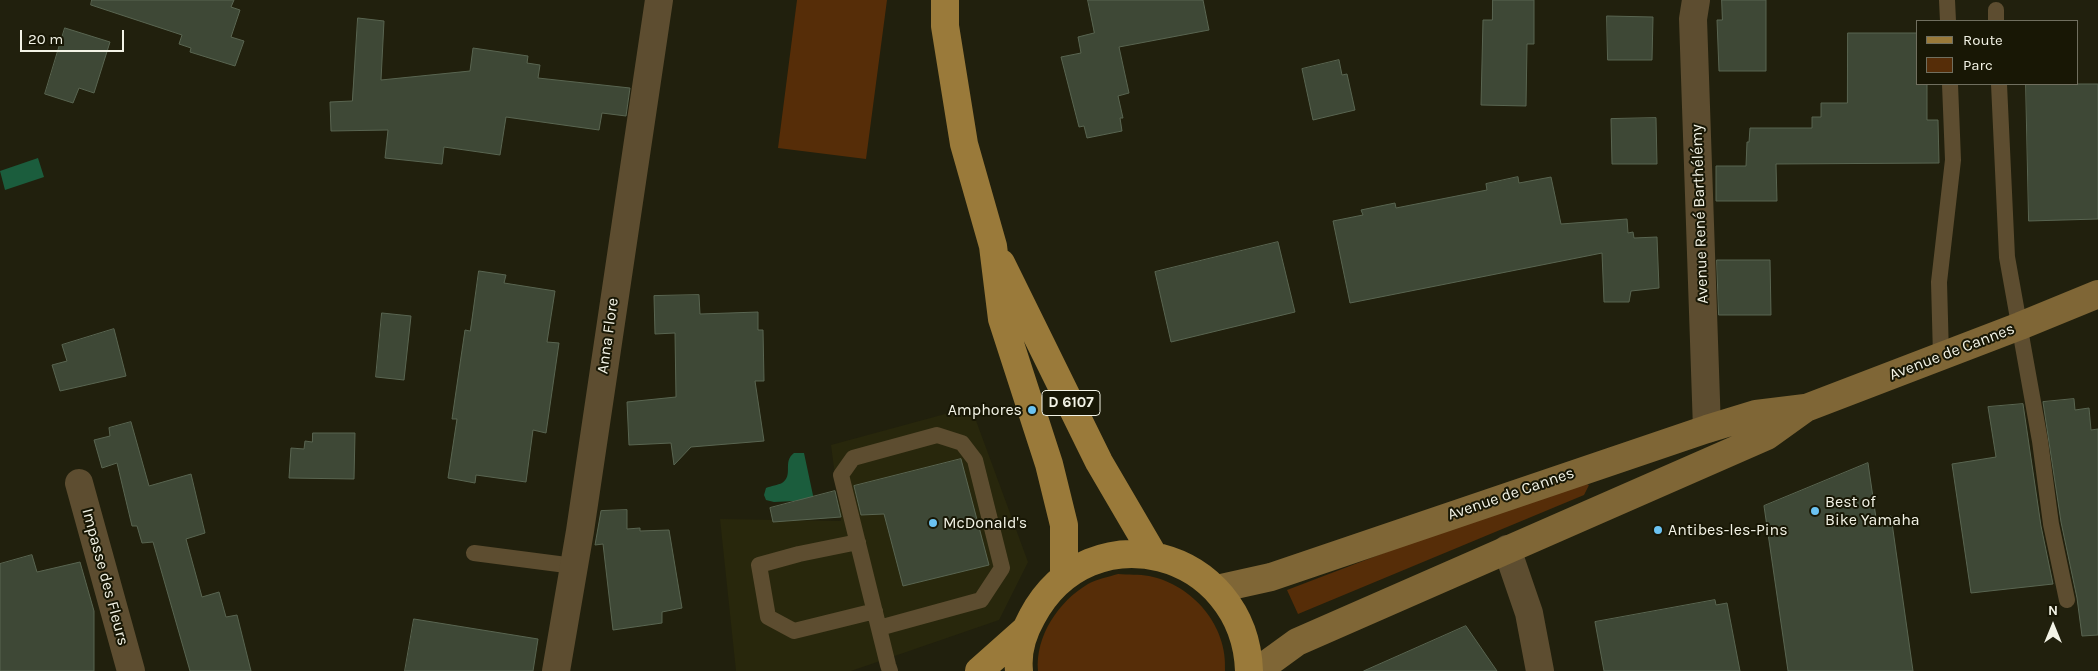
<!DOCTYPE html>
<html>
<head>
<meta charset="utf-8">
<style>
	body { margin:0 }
	#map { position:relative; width:2098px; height:671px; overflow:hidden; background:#21200d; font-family:Karla,sans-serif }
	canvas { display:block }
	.legend { position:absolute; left:1916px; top:20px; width:162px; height:65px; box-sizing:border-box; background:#181705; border:1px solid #706f5f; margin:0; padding:6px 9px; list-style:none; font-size:15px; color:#f3f3e6 }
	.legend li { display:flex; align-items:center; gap:10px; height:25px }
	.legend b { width:25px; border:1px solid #706f5f }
	.north { position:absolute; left:2028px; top:601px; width:50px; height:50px; -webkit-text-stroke:4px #181705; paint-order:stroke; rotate:0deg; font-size:14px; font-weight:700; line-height:20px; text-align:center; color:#f3f3e6 }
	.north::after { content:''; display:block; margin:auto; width:18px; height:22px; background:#f3f3e6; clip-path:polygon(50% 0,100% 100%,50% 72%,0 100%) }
	.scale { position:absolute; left:20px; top:30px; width:104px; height:22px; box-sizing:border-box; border:2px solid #f3f3e6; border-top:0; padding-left:6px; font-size:15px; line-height:18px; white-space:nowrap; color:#f3f3e6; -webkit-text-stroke:4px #181705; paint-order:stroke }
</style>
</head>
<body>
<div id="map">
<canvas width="2098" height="671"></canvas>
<ul class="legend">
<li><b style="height:6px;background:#9a7a3a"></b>Route</li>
<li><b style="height:14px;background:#562d08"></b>Parc</li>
</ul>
<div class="north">N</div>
<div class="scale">20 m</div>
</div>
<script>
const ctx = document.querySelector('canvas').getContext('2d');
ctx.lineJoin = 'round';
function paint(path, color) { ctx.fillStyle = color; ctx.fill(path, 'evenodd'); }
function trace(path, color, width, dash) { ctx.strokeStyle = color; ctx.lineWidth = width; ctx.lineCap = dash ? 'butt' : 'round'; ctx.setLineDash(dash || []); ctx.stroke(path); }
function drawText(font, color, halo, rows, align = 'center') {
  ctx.font = font + ' Karla,sans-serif'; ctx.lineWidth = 4; ctx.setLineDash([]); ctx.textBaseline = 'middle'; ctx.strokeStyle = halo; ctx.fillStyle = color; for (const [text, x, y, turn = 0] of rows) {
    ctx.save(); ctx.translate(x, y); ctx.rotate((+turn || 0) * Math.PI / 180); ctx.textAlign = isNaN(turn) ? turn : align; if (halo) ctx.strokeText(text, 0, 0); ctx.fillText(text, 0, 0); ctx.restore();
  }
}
const built = new Path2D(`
	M 971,407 L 1028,562 L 999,620 L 851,671 L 736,671 L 720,519 L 841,521 L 831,445 Z`);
const green = new Path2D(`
	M 797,0 L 887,0 L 866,159 L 778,148 Z
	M 1582,482 L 1589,485 L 1584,495 L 1298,614 L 1287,590 L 1431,535 Z
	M 1118,574 C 1128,575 1139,574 1149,576 C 1193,585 1228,626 1225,671 L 1038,671 C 1035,636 1059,601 1088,584 C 1097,579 1108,577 1118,574 Z`);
const water = new Path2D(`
	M 38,158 L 44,177 L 5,190 L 0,171 Z
	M 794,453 L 804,453 L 814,500 L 774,502 L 766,500 L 764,495 L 766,488 C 771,486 778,485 782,483 C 794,475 782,462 794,453 Z`);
const building = new Path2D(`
	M 92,0 L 234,0 L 231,7 L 240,10 L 231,37 L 244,41 L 235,66 L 190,52 L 191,48 L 179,44 L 182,35 L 91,5 Z
	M 1088,0 L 1203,0 L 1209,30 L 1119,47 L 1129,93 L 1118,96 L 1123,118 L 1120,118 L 1122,131 L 1087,138 L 1084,126 L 1079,127 L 1061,57 L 1081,53 L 1078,37 L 1094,33 Z
	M 1493,0 L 1534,0 L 1534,44 L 1527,44 L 1526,106 L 1481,105 L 1483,20 L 1492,20 Z
	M 1722,0 L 1766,0 L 1766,71 L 1719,71 L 1717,20 L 1722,20 Z
	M 1607,16 L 1653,17 L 1652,60 L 1608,60 Z
	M 358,18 L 384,21 L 381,80 L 470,71 L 473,48 L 528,56 L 527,63 L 540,65 L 538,78 L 630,88 L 626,116 L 602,113 L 599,130 L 506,117 L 500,155 L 444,147 L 442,164 L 385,158 L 388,130 L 331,131 L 330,102 L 352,101 Z
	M 65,28 L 110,42 L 94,93 L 79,88 L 73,103 L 45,94 Z
	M 1848,33 L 1917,33 L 1917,84 L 1927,84 L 1927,120 L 1938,120 L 1939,163 L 1776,164 L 1777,201 L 1716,201 L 1716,166 L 1746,166 L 1747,142 L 1749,142 L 1750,128 L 1812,128 L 1812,117 L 1821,117 L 1821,103 L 1847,103 Z
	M 1339,60 L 1342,75 L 1347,74 L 1355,110 L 1313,120 L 1302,69 Z
	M 2026,84 L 2098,84 L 2098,219 L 2029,221 Z
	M 1656,118 L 1657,164 L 1612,164 L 1611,119 Z
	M 1518,177 L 1519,183 L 1551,177 L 1561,224 L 1627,219 L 1628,233 L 1633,232 L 1634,238 L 1657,237 L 1659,288 L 1631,291 L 1629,302 L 1604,302 L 1602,253 L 1350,303 L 1333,221 L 1363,215 L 1361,210 L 1395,203 L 1396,208 L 1487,190 L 1486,184 Z
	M 1278,242 L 1295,312 L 1171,342 L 1155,272 Z
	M 1717,260 L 1770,260 L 1771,315 L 1719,315 Z
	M 479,271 L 506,275 L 504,283 L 555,291 L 547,342 L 559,343 L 546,433 L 533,430 L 526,482 L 476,475 L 475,483 L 448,478 L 457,419 L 452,419 L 461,357 L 465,330 L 470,331 Z
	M 699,295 L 700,314 L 758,312 L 758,330 L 763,330 L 764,381 L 755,381 L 764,441 L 691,447 L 674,465 L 671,443 L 629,445 L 627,402 L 676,397 L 675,333 L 655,334 L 654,296 Z
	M 382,313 L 411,316 L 404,380 L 376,377 Z
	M 114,329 L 126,376 L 60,391 L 52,365 L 67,361 L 62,345 Z
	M 2074,399 L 2075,410 L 2089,408 L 2091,430 L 2098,429 L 2098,635 L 2082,636 L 2077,598 L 2061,522 L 2043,402 Z
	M 2023,404 L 2041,526 L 2053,584 L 1971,593 L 1952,464 L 1996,457 L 1988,407 Z
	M 131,422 L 149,486 L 191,474 L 205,533 L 186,539 L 202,597 L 219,592 L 226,617 L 237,615 L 251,671 L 190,671 L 153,542 L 142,543 L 137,526 L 132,526 L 117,463 L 102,468 L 94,440 L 110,436 L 109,428 Z
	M 313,433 L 355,433 L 354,479 L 289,478 L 291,448 L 304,449 L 305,441 L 312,442 Z
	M 961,459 L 989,565 L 903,586 L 884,514 L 861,515 L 854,486 Z
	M 1868,463 L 1876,518 L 1891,516 L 1913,671 L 1788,671 L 1764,506 Z
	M 835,491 L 841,517 L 773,522 L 770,508 Z
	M 627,510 L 627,529 L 640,528 L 640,531 L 669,530 L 682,608 L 662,612 L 662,623 L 613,630 L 603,544 L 595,545 L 601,511 Z
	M 32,555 L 37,572 L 80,562 L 94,611 L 94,671 L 0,671 L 0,564 Z
	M 1715,600 L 1716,605 L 1727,603 L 1740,671 L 1604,671 L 1595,622 Z
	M 414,619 L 538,639 L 533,671 L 405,671 Z
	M 1466,626 L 1497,671 L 1364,671 Z`);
const service = new Path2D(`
	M 1947,0 L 1948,21
	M 1996,10 L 1996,21
	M 1999,84 L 2007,257 L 2040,441 L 2051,524 L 2067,600
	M 1941,356 L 1939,282 L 1953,160 L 1950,84
	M 858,542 L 799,554 L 759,565 L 768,617 L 794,631 L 875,611
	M 474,553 L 574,566
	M 879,628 L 981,600 L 1002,568 L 975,460 L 962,443 L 937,435 L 853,458 L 841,475 L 888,665 L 890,671`);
const minor = new Path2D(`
	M 1696,0 L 1693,19 L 1707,429
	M 79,483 L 131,671
	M 1507,549 L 1529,613 L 1540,671
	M 556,671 L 580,531 L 659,0`);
const secondary = new Path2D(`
	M 1217,589 L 1271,577 L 1707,429 L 1756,414 L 1805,408
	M 1257,671 L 1297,642 L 1767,436 L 1806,408 L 2020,326 L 2098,294`);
const primary = new Path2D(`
	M 945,0 L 945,26 L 964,144 L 993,246 L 1002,319 L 1049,464 L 1064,525 L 1064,577
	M 1001,263 L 1099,462 L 1154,556
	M 979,671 L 1024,631
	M 1019,671 C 1017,652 1023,633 1032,617 C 1090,508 1245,550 1249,671`);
const markers = [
	[1032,410,5,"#6bc3f2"],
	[1815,511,5,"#6bc3f2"],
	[933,523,5,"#6bc3f2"],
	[1658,530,5,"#6bc3f2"]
];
const shields = [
	[1071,403,58]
];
const shieldNames = [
	["D 6107",1071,403]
];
const streetNames = [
	["Avenue René Barthélémy",1700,214,-92],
	["Anna Flore",608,336,-82],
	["Avenue de Cannes",1952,352,-21],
	["Avenue de Cannes",1511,494,-19],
	["Impasse des Fleurs",105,577,75]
];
const poiNames = [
	["Amphores",1022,410,"right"],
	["Best of",1825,502],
	["Bike Yamaha",1825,520],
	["McDonald's",943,523],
	["Antibes-les-Pins",1668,530]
];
paint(built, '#28270c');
paint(green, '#562d08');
paint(water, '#1b5d3d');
paint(building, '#3e4836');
trace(building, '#596551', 1);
trace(service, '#5d4d30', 16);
trace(minor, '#5d4d30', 28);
trace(secondary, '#7f6636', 28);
trace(primary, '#9a7a3a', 28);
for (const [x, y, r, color] of markers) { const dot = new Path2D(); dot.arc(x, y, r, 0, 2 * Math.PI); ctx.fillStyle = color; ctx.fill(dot); trace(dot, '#181705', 2); }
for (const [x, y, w] of shields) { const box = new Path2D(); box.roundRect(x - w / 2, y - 12.5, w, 25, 4); ctx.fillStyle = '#181705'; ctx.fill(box); trace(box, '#f3f3e6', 1); }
drawText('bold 15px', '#f3f3e6', null, shieldNames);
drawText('16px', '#f3f3e6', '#181705', streetNames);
drawText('16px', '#f3f3e6', '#181705', poiNames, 'left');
</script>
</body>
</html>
